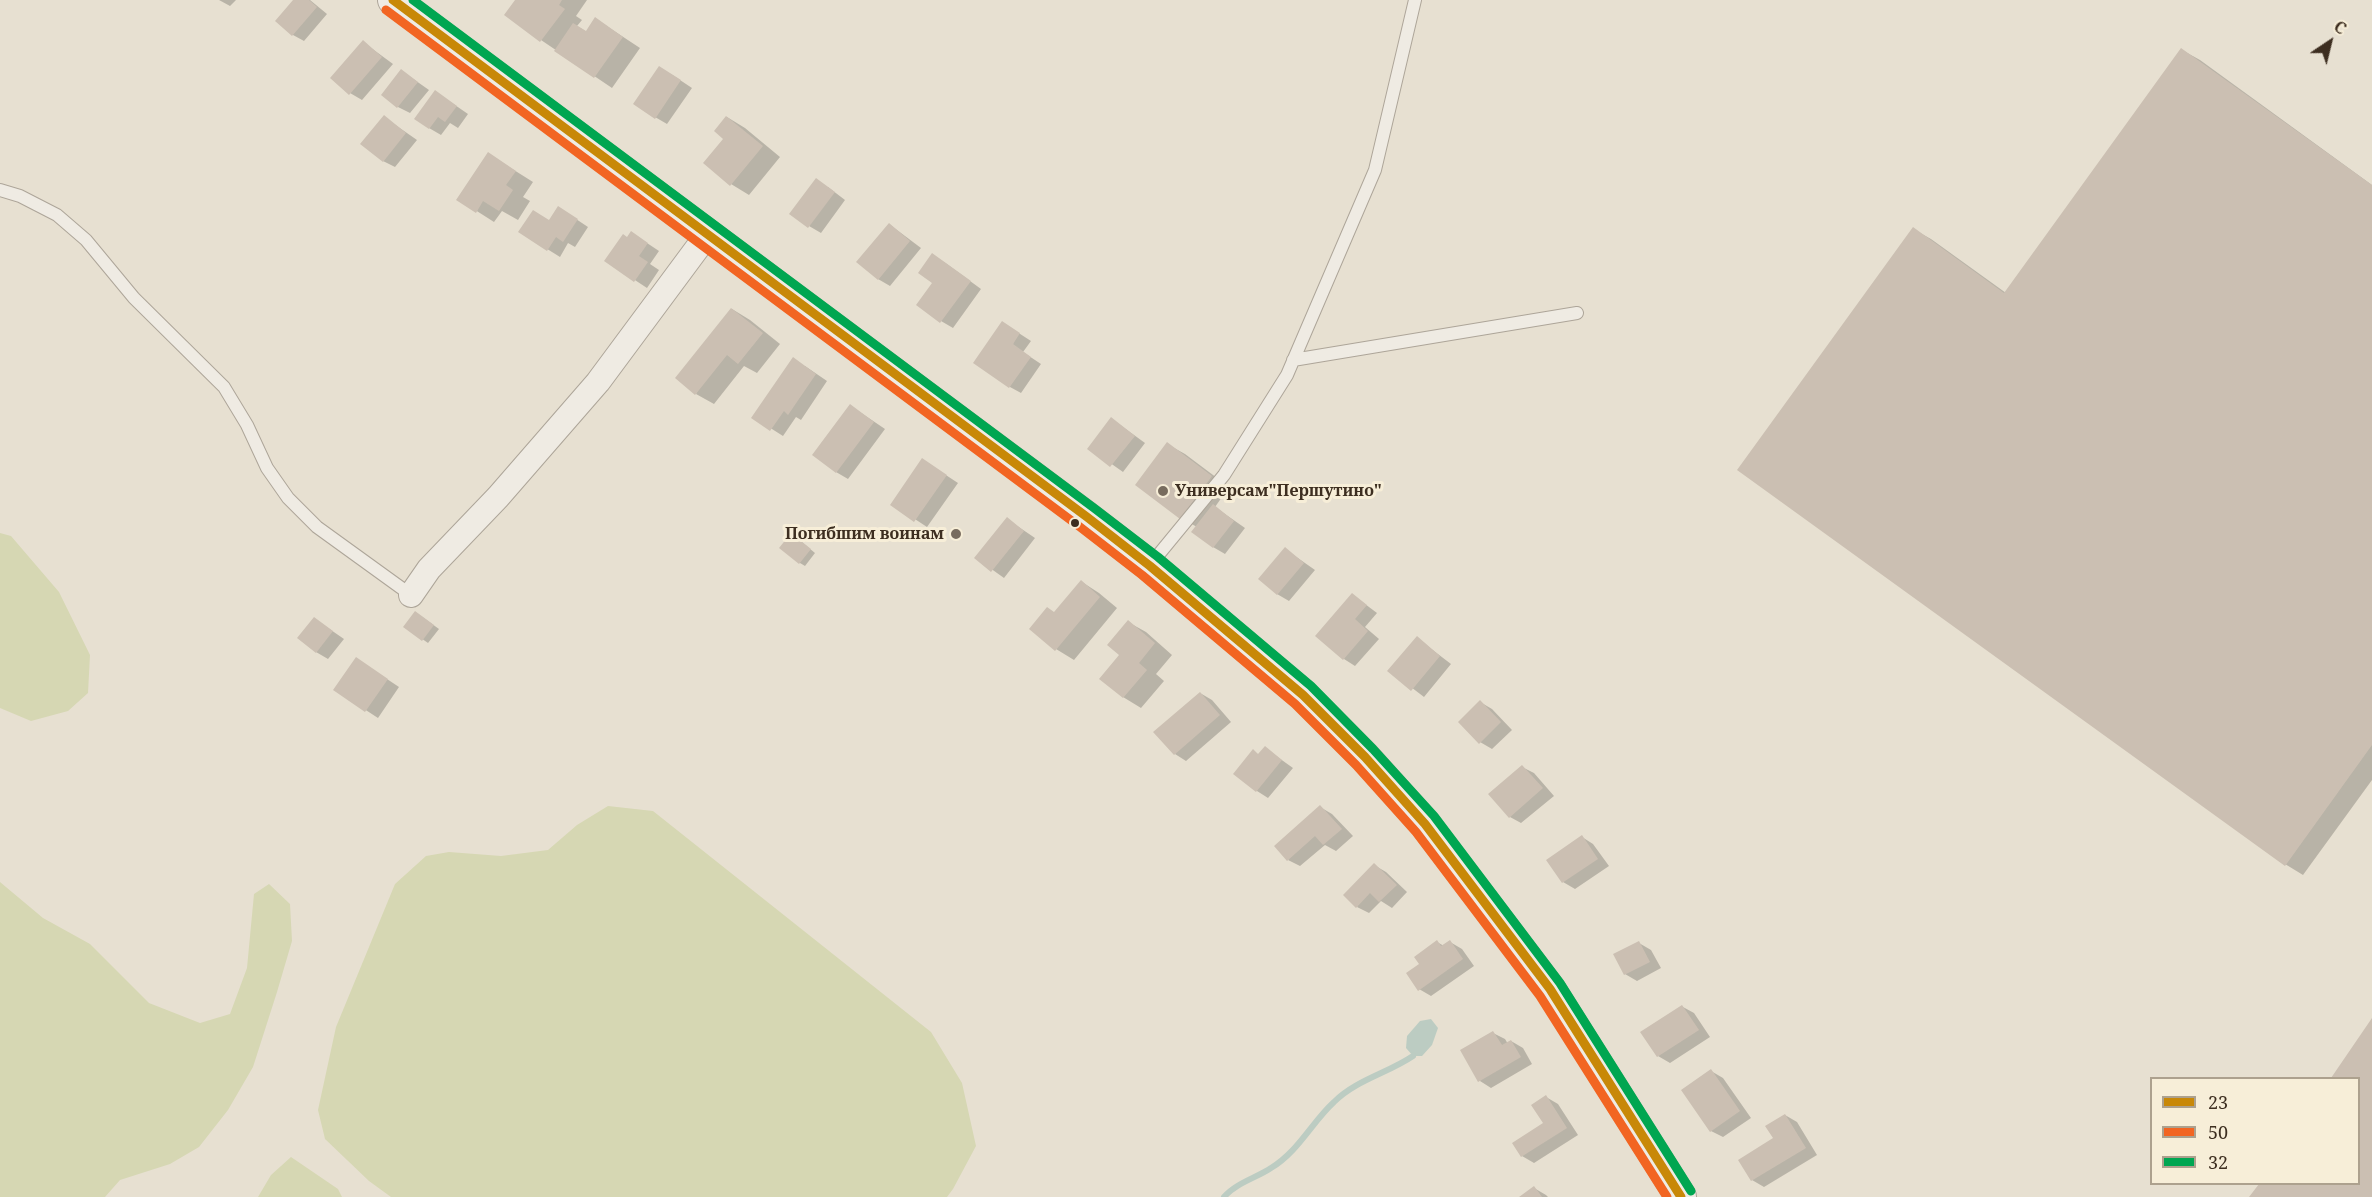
<!DOCTYPE html>
<html>
<head>
<meta charset="utf-8">
<style>
	body { margin:0 }
	#map { position:relative; width:2372px; height:1197px; overflow:hidden; background:#e7e0d1; font-family:"Noto Serif",serif }
	canvas { display:block }
	.legend { position:absolute; left:2150px; top:1077px; width:210px; height:108px; box-sizing:border-box; background:#f7eed8; border:2px solid #ada18e; margin:0; padding:8px 10px; list-style:none; font-size:18px; color:#3d2e20 }
	.legend li { display:flex; align-items:center; gap:12px; height:30px }
	.legend b { width:30px; border:2px solid #ada18e }
	.north { position:absolute; left:2300px; top:12px; width:60px; height:60px; -webkit-text-stroke:4px #f7eed8; paint-order:stroke; rotate:35deg; font-size:16px; font-weight:700; line-height:24px; text-align:center; color:#3d2e20 }
	.north::after { content:''; display:block; margin:auto; width:21px; height:27px; background:#3d2e20; clip-path:polygon(50% 0,100% 100%,50% 72%,0 100%) }
</style>
</head>
<body>
<div id="map">
<canvas width="2372" height="1197"></canvas>
<ul class="legend">
<li><b style="height:8px;background:#c88808"></b>23</li>
<li><b style="height:8px;background:#f26522"></b>50</li>
<li><b style="height:8px;background:#00a651"></b>32</li>
</ul>
<div class="north">С</div>
</div>
<script>
const ctx = document.querySelector('canvas').getContext('2d');
ctx.lineJoin = 'round';
function paint(path, color) { ctx.fillStyle = color; ctx.fill(path, 'evenodd'); }
function trace(path, color, width, dash) { ctx.strokeStyle = color; ctx.lineWidth = width; ctx.lineCap = dash ? 'butt' : 'round'; ctx.setLineDash(dash || []); ctx.stroke(path); }
function drawText(font, color, halo, rows, align = 'center') {
  ctx.font = font + ' "Noto Serif",serif'; ctx.lineWidth = 6; ctx.setLineDash([]); ctx.textBaseline = 'middle'; ctx.strokeStyle = halo; ctx.fillStyle = color; for (const [text, x, y, turn = 0] of rows) {
    ctx.save(); ctx.translate(x, y); ctx.rotate((+turn || 0) * Math.PI / 180); ctx.textAlign = isNaN(turn) ? turn : align; if (halo) ctx.strokeText(text, 0, 0); ctx.fillText(text, 0, 0); ctx.restore();
  }
}
const green = new Path2D(`
	M 0,533 L 11,536 L 59,592 L 90,655 L 88,693 L 68,711 L 31,721 L 0,708 Z
	M 608,806 L 653,811 L 931,1032 L 962,1083 L 976,1146 L 953,1189 L 947,1197 L 391,1197 L 369,1181 L 325,1139 L 318,1110 L 336,1027 L 395,884 L 426,856 L 449,852 L 501,856 L 548,850 L 577,825 Z
	M 0,882 L 43,918 L 90,944 L 149,1003 L 200,1023 L 230,1014 L 247,968 L 254,894 L 269,884 L 290,904 L 292,941 L 277,992 L 253,1067 L 228,1110 L 199,1147 L 170,1164 L 120,1180 L 105,1197 L 0,1197 Z
	M 291,1157 L 338,1189 L 342,1197 L 258,1197 L 271,1175 Z`);
const water = new Path2D(`
	M 1431,1019 L 1438,1028 L 1432,1045 L 1422,1056 L 1413,1056 L 1406,1048 L 1407,1036 L 1420,1021 Z`);
const shadow = new Path2D(`
	M 219,0 L 236,0 L 230,6 Z
	M 295,0 L 310,0 L 327,14 L 304,41 L 293,35 Z
	M 517,0 L 587,0 L 576,16 L 582,20 L 577,26 L 587,32 L 596,19 L 640,48 L 612,88 L 541,40 Z
	M 363,42 L 393,64 L 362,100 L 350,93 Z
	M 2182,50 L 2200,60 L 2372,185 L 2372,780 L 2303,875 L 2285,864 L 1913,229 L 1931,239 L 2006,293 Z
	M 402,71 L 429,90 L 410,113 L 398,107 Z
	M 671,74 L 692,88 L 667,124 L 655,117 Z
	M 436,92 L 468,114 L 458,128 L 450,123 L 441,135 L 429,128 Z
	M 384,117 L 417,140 L 395,167 L 383,161 Z
	M 727,117 L 745,128 L 780,157 L 749,195 L 731,184 L 725,139 Z
	M 506,165 L 533,182 L 523,197 L 530,201 L 518,220 L 502,211 L 494,222 L 458,199 Z
	M 828,187 L 845,200 L 821,233 L 809,226 Z
	M 570,215 L 588,227 L 575,247 L 568,243 L 560,257 L 520,232 Z
	M 889,224 L 921,248 L 890,286 L 878,279 Z
	M 632,233 L 659,251 L 650,264 L 659,270 L 647,288 L 606,261 Z
	M 944,262 L 981,289 L 953,328 L 941,321 L 934,283 Z
	M 732,309 L 750,320 L 780,344 L 757,373 L 744,366 L 714,404 L 696,394 Z
	M 1014,330 L 1031,341 L 1023,352 L 1041,364 L 1021,393 L 1010,387 Z
	M 805,366 L 827,381 L 801,420 L 796,417 L 783,436 L 753,417 Z
	M 851,406 L 885,429 L 848,479 L 836,472 Z
	M 1112,419 L 1145,443 L 1123,472 L 1089,448 Z
	M 1167,444 L 1185,454 L 1229,487 L 1215,507 L 1245,528 L 1225,554 L 1213,547 L 1197,527 L 1181,518 Z
	M 923,460 L 958,483 L 927,527 L 892,504 Z
	M 1007,519 L 1035,538 L 1004,578 L 976,558 Z
	M 797,538 L 815,553 L 805,566 L 800,563 Z
	M 1285,549 L 1315,570 L 1289,601 L 1277,594 Z
	M 1082,582 L 1099,593 L 1117,608 L 1074,660 L 1056,649 Z
	M 1353,595 L 1377,613 L 1365,627 L 1379,639 L 1355,666 L 1344,659 Z
	M 421,616 L 439,629 L 428,643 L 405,627 Z
	M 315,619 L 344,639 L 328,659 L 316,652 Z
	M 1128,622 L 1146,632 L 1172,655 L 1156,674 L 1164,681 L 1141,708 L 1123,697 L 1121,655 Z
	M 1417,638 L 1451,664 L 1424,697 L 1390,671 Z
	M 357,659 L 399,687 L 378,718 L 335,690 Z
	M 1200,693 L 1212,700 L 1231,722 L 1186,761 L 1175,754 Z
	M 1480,702 L 1492,709 L 1512,730 L 1492,749 L 1480,742 Z
	M 1265,748 L 1293,768 L 1268,798 L 1257,791 L 1253,751 L 1259,755 Z
	M 1522,767 L 1534,773 L 1554,796 L 1521,823 L 1510,817 Z
	M 1320,807 L 1332,814 L 1353,836 L 1336,851 L 1325,845 L 1300,866 L 1288,860 Z
	M 1582,837 L 1593,844 L 1609,866 L 1575,889 L 1563,882 Z
	M 1374,865 L 1386,872 L 1407,892 L 1392,908 L 1381,901 L 1369,913 L 1357,907 Z
	M 1437,942 L 1444,946 L 1450,942 L 1462,949 L 1474,966 L 1431,996 L 1419,989 L 1421,964 Z
	M 1639,943 L 1651,950 L 1661,968 L 1637,981 L 1625,974 Z
	M 1683,1007 L 1694,1013 L 1710,1037 L 1670,1063 L 1658,1056 Z
	M 2372,1021 L 2372,1197 L 2253,1197 L 2261,1184 L 2358,1184 L 2358,1078 L 2333,1078 Z
	M 1493,1033 L 1505,1039 L 1508,1044 L 1511,1041 L 1523,1048 L 1532,1064 L 1491,1088 L 1480,1081 Z
	M 1711,1071 L 1723,1078 L 1751,1118 L 1723,1137 L 1711,1131 Z
	M 1546,1097 L 1558,1104 L 1578,1135 L 1534,1163 L 1522,1156 L 1545,1124 Z
	M 1785,1115 L 1797,1122 L 1817,1155 L 1764,1187 L 1752,1180 L 1740,1160 L 1775,1139 Z
	M 1534,1188 L 1546,1195 L 1548,1197 L 1522,1197 Z`);
const stream = new Path2D(`
	M 1224,1197 C 1236,1183 1256,1178 1271,1168 C 1298,1152 1312,1122 1334,1102 C 1356,1080 1388,1073 1413,1056`);
const building = new Path2D(`
	M 293,0 L 309,0 L 317,7 L 292,36 L 275,21 Z
	M 515,0 L 562,0 L 559,5 L 565,9 L 540,42 L 504,15 Z
	M 595,17 L 623,37 L 594,78 L 554,51 L 573,23 L 586,31 Z
	M 363,40 L 382,57 L 349,95 L 330,78 Z
	M 2181,48 L 2372,185 L 2372,745 L 2285,866 L 1737,470 L 1913,227 L 2004,293 Z
	M 659,66 L 681,80 L 655,119 L 633,104 Z
	M 401,69 L 418,82 L 397,108 L 381,95 Z
	M 435,90 L 457,106 L 445,122 L 438,117 L 429,129 L 414,119 Z
	M 384,115 L 406,133 L 383,162 L 360,144 Z
	M 726,116 L 763,146 L 730,186 L 703,163 L 723,139 L 714,131 Z
	M 488,152 L 516,171 L 506,185 L 513,190 L 499,211 L 483,201 L 476,213 L 456,200 Z
	M 816,178 L 835,192 L 808,228 L 789,214 Z
	M 558,206 L 578,219 L 563,242 L 556,237 L 547,251 L 518,232 L 533,210 L 549,220 Z
	M 889,223 L 910,241 L 878,280 L 856,262 Z
	M 631,231 L 648,243 L 639,256 L 648,262 L 634,282 L 604,261 L 623,234 L 627,237 Z
	M 932,253 L 971,281 L 940,323 L 916,305 L 932,283 L 918,273 Z
	M 731,308 L 763,333 L 738,364 L 727,355 L 695,395 L 675,378 Z
	M 1002,321 L 1020,333 L 1013,344 L 1031,357 L 1009,388 L 973,363 Z
	M 793,357 L 816,374 L 788,415 L 784,411 L 770,431 L 751,418 Z
	M 850,404 L 874,422 L 836,473 L 812,455 Z
	M 1111,417 L 1135,436 L 1110,467 L 1087,449 Z
	M 1167,442 L 1212,476 L 1180,519 L 1135,485 Z
	M 922,458 L 947,475 L 914,522 L 890,505 Z
	M 1213,504 L 1234,521 L 1213,548 L 1191,532 Z
	M 1007,517 L 1024,531 L 991,572 L 974,558 Z
	M 791,533 L 811,549 L 799,564 L 779,548 Z
	M 1285,547 L 1304,563 L 1277,595 L 1258,579 Z
	M 1081,580 L 1100,597 L 1055,651 L 1029,629 L 1047,607 L 1054,612 Z
	M 1352,593 L 1367,605 L 1355,619 L 1368,631 L 1343,660 L 1315,636 Z
	M 415,611 L 434,625 L 422,641 L 403,627 Z
	M 314,617 L 333,631 L 316,653 L 297,638 Z
	M 1128,620 L 1155,643 L 1139,663 L 1147,670 L 1123,698 L 1099,679 L 1119,655 L 1107,645 Z
	M 1417,636 L 1440,656 L 1411,691 L 1387,671 Z
	M 356,657 L 388,679 L 365,712 L 333,690 Z
	M 1200,692 L 1220,715 L 1174,755 L 1153,732 Z
	M 1480,700 L 1501,722 L 1479,744 L 1458,722 Z
	M 1265,746 L 1282,760 L 1256,792 L 1233,774 L 1253,749 L 1258,754 Z
	M 1522,765 L 1543,788 L 1509,818 L 1488,794 Z
	M 1320,805 L 1342,829 L 1323,845 L 1315,836 L 1287,861 L 1274,846 Z
	M 1582,835 L 1598,859 L 1562,883 L 1546,860 Z
	M 1374,863 L 1397,885 L 1379,902 L 1370,893 L 1356,908 L 1343,895 Z
	M 1437,940 L 1441,946 L 1450,940 L 1463,959 L 1418,991 L 1406,973 L 1419,964 L 1414,957 Z
	M 1639,941 L 1650,962 L 1624,975 L 1613,954 Z
	M 1682,1005 L 1699,1030 L 1657,1057 L 1640,1032 Z
	M 2372,1018 L 2372,1197 L 2249,1197 L 2259,1184 L 2358,1184 L 2358,1078 L 2331,1078 Z
	M 1493,1031 L 1502,1045 L 1511,1040 L 1521,1057 L 1478,1082 L 1460,1050 Z
	M 1711,1069 L 1740,1111 L 1710,1132 L 1681,1090 Z
	M 1546,1095 L 1567,1128 L 1521,1157 L 1512,1143 L 1543,1123 L 1531,1105 Z
	M 1785,1114 L 1806,1148 L 1751,1181 L 1738,1160 L 1773,1138 L 1765,1126 Z
	M 1534,1186 L 1542,1197 L 1519,1197 Z`);
const service = new Path2D(`
	M 0,190 L 20,196 L 57,215 L 86,240 L 134,298 L 224,387 L 247,425 L 267,468 L 288,498 L 317,527 L 411,595
	M 1293,360 L 1577,313
	M 1150,565 L 1224,475 L 1287,375 L 1375,170 L 1415,0`);
const minor = new Path2D(`
	M 411,595 L 429,569 L 498,497 L 598,382 L 707,235`);
const tertiary = new Path2D(`
	M 393,0 L 1087,517 L 1150,566 L 1303,695 L 1365,757 L 1425,824 L 1550,989 L 1681,1197`);
const bus1 = new Path2D(`
	M 393,0 L 1087,517 L 1150,566 L 1303,695 L 1365,757 L 1425,824 L 1550,989 L 1681,1197`);
const bus2 = new Path2D(`
	M 386,10 L 1080,527 L 1142,575 L 1295,704 L 1356,765 L 1416,832 L 1540,996 L 1667,1197`);
const bus3 = new Path2D(`
	M 413,0 L 1094,508 L 1158,557 L 1311,686 L 1373,749 L 1434,816 L 1560,983 L 1691,1191`);
const markers = [
	[1163,491,6,"#786c5e"],
	[1075,523,5,"#3d2e20"],
	[956,534,6,"#786c5e"]
];
const poiNames = [
	["Универсам\"Першутино\"",1175,491],
	["Погибшим воинам",944,534,"right"]
];
paint(green, '#d6d7b3');
paint(water, '#bcccc2');
paint(shadow, '#0003');
trace(stream, '#bcccc2', 6);
paint(building, '#cbbfb2');
trace(service, '#ada599', 14);
trace(minor, '#ada599', 26);
trace(tertiary, '#ada599', 32);
trace(service, '#efebe3', 12);
trace(minor, '#efebe3', 24);
trace(tertiary, '#efebe3', 30);
trace(bus1, '#c88808', 9);
trace(bus2, '#f26522', 9);
trace(bus3, '#00a651', 9);
for (const [x, y, r, color] of markers) { const dot = new Path2D(); dot.arc(x, y, r, 0, 2 * Math.PI); ctx.fillStyle = color; ctx.fill(dot); trace(dot, '#f7eed8', 2); }
drawText('bold 16px', '#3d2e20', '#f7eed8', poiNames, 'left');
</script>
</body>
</html>
